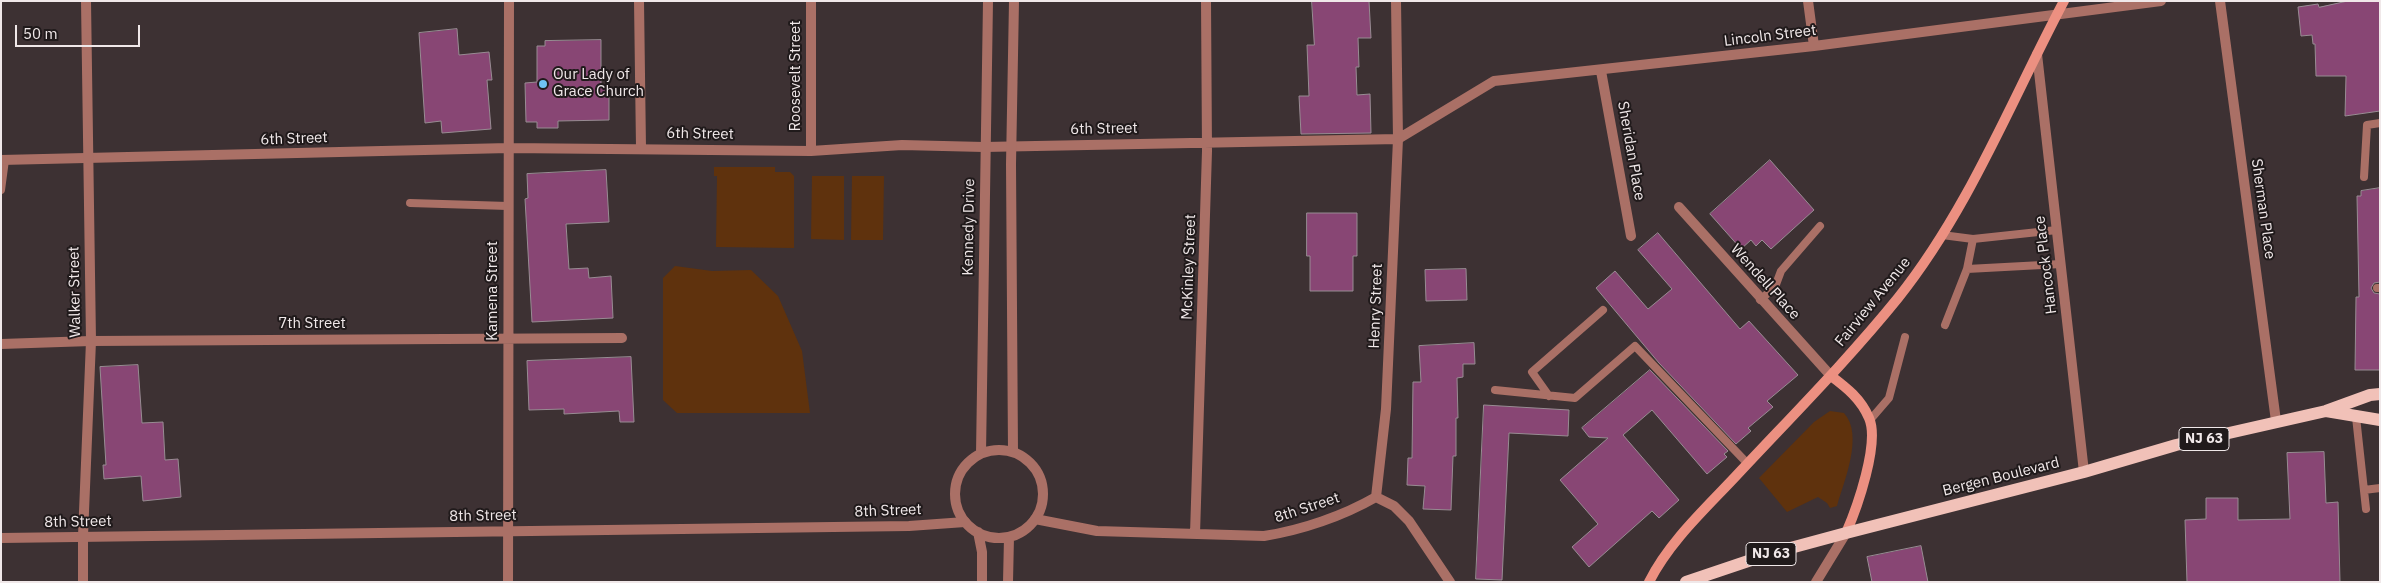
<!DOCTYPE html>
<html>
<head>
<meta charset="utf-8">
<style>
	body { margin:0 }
	#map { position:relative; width:2381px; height:583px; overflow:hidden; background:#3d3133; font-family:"IBM Plex Sans",sans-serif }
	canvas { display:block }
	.frame { position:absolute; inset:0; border:2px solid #f0e8e9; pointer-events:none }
	.scale { position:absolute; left:15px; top:25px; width:125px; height:22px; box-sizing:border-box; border:2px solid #f0e8e9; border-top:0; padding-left:6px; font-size:15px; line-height:18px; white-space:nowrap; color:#f0e8e9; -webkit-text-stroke:4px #201a1b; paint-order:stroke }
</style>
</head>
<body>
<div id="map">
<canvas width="2381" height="583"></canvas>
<div class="frame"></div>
<div class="scale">50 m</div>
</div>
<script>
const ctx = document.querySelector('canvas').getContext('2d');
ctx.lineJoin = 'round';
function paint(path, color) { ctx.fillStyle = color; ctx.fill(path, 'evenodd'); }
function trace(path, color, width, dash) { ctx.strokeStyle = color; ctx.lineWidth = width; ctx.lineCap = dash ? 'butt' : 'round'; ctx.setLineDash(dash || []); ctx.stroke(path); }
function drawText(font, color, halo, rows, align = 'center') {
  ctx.font = font + ' "IBM Plex Sans",sans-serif'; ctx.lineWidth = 4; ctx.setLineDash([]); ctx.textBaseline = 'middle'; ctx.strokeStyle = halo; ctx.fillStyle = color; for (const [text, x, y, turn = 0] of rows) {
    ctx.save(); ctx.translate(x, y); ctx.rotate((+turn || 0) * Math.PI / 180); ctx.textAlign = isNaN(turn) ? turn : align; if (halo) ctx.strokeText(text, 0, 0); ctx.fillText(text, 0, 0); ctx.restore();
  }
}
const green = new Path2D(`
	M 714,167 L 775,167 L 775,172 L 790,172 L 794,176 L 794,248 L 716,247 L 717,176 L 714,176 Z
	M 812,176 L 844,176 L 844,240 L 811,239 Z
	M 852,176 L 884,176 L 883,240 L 851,240 Z
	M 675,266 L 712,271 L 751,270 L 778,296 L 802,351 L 810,413 L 677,413 L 663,400 L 663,278 Z
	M 1830,411 L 1844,413 C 1864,435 1844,481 1837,506 L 1830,508 L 1827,503 L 1818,497 L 1787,512 L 1759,478 L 1814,422 Z`);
const building = new Path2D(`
	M 1312,1 L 1369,1 L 1371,38 L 1358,38 L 1359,67 L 1356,67 L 1357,95 L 1370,94 L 1371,133 L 1301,134 L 1299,96 L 1309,96 L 1307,45 L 1314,45 Z
	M 2348,1 L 2380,1 L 2380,111 L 2345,116 L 2346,76 L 2316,76 L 2315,44 L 2313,44 L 2312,35 L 2301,36 L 2298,7 L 2318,4 L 2319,7 Z
	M 457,29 L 459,55 L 489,52 L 492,80 L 487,80 L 491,129 L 442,133 L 441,121 L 425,123 L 419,33 Z
	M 601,40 L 601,86 L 609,86 L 609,120 L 558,121 L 558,128 L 537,128 L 537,122 L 526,122 L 525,83 L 537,82 L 537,46 L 545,46 L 545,41 Z
	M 1770,160 L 1814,210 L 1771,249 L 1762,240 L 1756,246 L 1751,240 L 1741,249 L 1710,214 Z
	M 606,170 L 609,222 L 566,224 L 569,269 L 588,268 L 589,278 L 611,276 L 613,318 L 532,322 L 525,199 L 528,198 L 527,174 Z
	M 2380,188 L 2380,282 L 2374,283 L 2371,288 L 2374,293 L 2380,294 L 2380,370 L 2355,370 L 2356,297 L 2359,297 L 2357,196 L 2361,196 L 2361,191 Z
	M 1307,213 L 1357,213 L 1357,256 L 1353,256 L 1353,291 L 1310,291 L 1310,256 L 1307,256 Z
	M 1658,233 L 1740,329 L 1749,321 L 1798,375 L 1767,401 L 1773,407 L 1748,428 L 1751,431 L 1736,444 L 1659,363 L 1596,288 L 1615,271 L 1648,309 L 1672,289 L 1638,250 Z
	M 1466,269 L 1467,300 L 1426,301 L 1425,270 Z
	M 1474,343 L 1475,364 L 1463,364 L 1463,377 L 1457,378 L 1458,418 L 1456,418 L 1456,456 L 1453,456 L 1451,510 L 1423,509 L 1425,486 L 1407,485 L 1408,458 L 1412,458 L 1413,382 L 1421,382 L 1419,346 Z
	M 631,357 L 634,422 L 620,422 L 619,411 L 564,414 L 564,409 L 529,410 L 527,361 Z
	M 138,365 L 142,423 L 163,422 L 165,460 L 178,459 L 181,497 L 143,501 L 141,476 L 104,479 L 103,465 L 106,465 L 100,367 Z
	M 1650,370 L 1728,451 L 1724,454 L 1727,457 L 1707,474 L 1652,410 L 1623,435 L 1679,500 L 1659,518 L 1652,511 L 1589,567 L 1572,547 L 1598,524 L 1560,480 L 1608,438 L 1589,437 L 1582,428 Z
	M 1484,405 L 1569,410 L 1568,436 L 1509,433 L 1502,580 L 1476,579 Z
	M 2324,452 L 2326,503 L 2338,502 L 2340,582 L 2187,582 L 2185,520 L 2206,519 L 2206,498 L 2238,498 L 2238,520 L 2290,519 L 2287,453 Z
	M 1921,546 L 1928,582 L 1872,582 L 1867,557 Z`);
const service = new Path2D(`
	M 2364,177 L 2367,125 L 2380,123
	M 1,190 L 5,160
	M 410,203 L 508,206
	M 1942,235 L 1973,239 L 1967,269 L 1945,325
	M 1973,239 L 2057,230
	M 1967,269 L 2061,264
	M 2377,288 L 2380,288
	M 1760,300 L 1775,287 L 1781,271 L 1820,226
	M 1495,390 L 1575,398 L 1635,346 L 1747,463
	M 1549,396 L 1532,372 L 1603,310
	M 2356,417 L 2366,509
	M 1870,420 L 1889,398 L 1905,337
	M 2364,490 L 2380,488`);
const minor = new Path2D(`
	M 639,1 L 641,148
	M 811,1 L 811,151
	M 1396,1 L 1398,139 L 1386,409 L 1376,497 L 1394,506 L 1409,521 L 1450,582
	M 1808,1 L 1814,46
	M 2220,1 L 2276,421
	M 2037,54 L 2084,472
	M 1601,71 L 1631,236
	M 1,160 L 509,148 L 811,151 L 902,145 L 984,147 L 1398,139 L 1494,81 L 1814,46 L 2161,1
	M 1679,207 L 1831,376
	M 1,344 L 91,341 L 622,338
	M 1035,519 L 1097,531 L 1264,536 C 1302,530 1343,516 1376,497
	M 1195,534 L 1207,151 L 1206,1
	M 1,538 L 909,526 L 965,522
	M 508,582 L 509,1
	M 1816,582 L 1846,533`);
const tertiary = new Path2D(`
	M955 494a44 44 0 1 1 88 0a44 44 0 1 1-88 0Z
	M 1013,452 L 1011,164 L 1014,1
	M 981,453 L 988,1
	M 978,532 L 982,552 L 982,582
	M 83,582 L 83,536 L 91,341 L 86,1
	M 1008,582 L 1009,537`);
const secondary = new Path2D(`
	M 1831,376 C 1847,388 1861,399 1869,418 C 1880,443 1857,508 1846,533
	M 1649,582 C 1669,542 1705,509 1735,477 C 1790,418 1847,361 1898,298 C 1969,209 2011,101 2064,1`);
const primary = new Path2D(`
	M 2326,411 L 2380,420
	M 1686,582 L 1772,553 L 1846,533 L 2084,472 L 2176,445 L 2326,411 L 2370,395 L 2380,394`);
const markers = [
	[543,84,5,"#6fc2f4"]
];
const shields = [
	[2204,439,50],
	[1771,554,50]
];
const shieldNames = [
	["NJ 63",2204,439],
	["NJ 63",1771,554]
];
const streetNames = [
	["Lincoln Street",1770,36,-7],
	["Roosevelt Street",796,76,-90],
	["6th Street",1104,129,-1],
	["6th Street",700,134,1],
	["6th Street",294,139,-2],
	["Sheridan Place",1631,151,80],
	["Sherman Place",2263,209,82],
	["Kennedy Drive",969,227,-89],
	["Hancock Place",2046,265,-97],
	["McKinley Street",1189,267,-88],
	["Wendell Place",1765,282,48],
	["Kamena Street",493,291,-90],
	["Walker Street",75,292,-91],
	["Fairview Avenue",1873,302,-51],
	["Henry Street",1376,306,-88],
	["7th Street",312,324],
	["Bergen Boulevard",2001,477,-14],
	["8th Street",1307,508,-18],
	["8th Street",888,511,-2],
	["8th Street",483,516,-1],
	["8th Street",78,522,-1]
];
const poiNames = [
	["Our Lady of",553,75],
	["Grace Church",553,92]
];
paint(green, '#5f320d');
paint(building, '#884674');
trace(building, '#988c93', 1);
trace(service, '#aa7066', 8);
trace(minor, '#aa7066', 10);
trace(tertiary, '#aa7066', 10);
trace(secondary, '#ec9081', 10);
trace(primary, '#f1c1b8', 12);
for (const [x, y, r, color] of markers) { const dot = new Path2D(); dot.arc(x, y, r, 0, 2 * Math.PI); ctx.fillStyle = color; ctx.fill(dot); trace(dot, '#201a1b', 2); }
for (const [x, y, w] of shields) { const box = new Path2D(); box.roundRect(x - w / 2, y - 11.5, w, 23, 4); ctx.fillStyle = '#201a1b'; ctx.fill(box); trace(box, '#f0e8e9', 1); }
drawText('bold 14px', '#f0e8e9', null, shieldNames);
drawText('15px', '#f0e8e9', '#201a1b', streetNames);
drawText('15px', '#f0e8e9', '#201a1b', poiNames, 'left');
</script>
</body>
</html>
